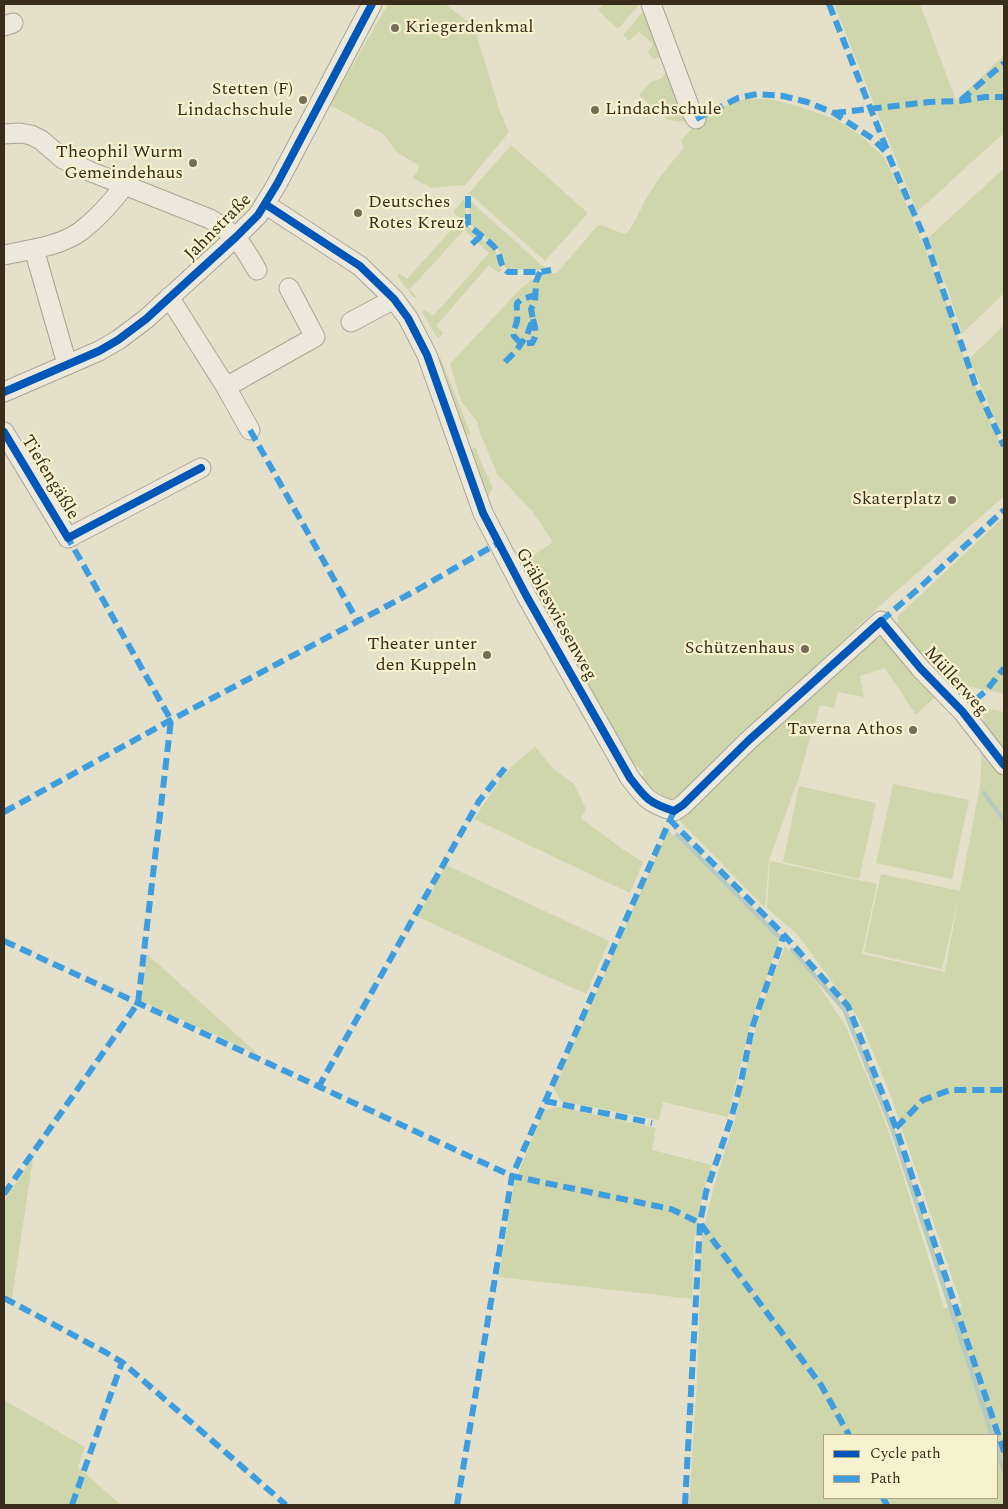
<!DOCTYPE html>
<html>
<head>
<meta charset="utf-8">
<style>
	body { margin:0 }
	#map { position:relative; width:1008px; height:1509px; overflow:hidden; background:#e5e0c9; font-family:Spectral,serif }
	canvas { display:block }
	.frame { position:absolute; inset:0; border:5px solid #382d1c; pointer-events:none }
	.legend { position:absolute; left:823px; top:1434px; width:175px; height:65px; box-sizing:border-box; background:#f7f1ce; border:1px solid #aba387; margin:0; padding:6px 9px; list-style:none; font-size:15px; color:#382d1c }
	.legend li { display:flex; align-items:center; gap:10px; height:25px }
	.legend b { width:25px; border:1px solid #aba387 }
</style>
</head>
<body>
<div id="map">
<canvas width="1008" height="1509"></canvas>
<div class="frame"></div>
<ul class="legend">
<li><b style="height:6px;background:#0057b8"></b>Cycle path</li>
<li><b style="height:6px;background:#3e9ddf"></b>Path</li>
</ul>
</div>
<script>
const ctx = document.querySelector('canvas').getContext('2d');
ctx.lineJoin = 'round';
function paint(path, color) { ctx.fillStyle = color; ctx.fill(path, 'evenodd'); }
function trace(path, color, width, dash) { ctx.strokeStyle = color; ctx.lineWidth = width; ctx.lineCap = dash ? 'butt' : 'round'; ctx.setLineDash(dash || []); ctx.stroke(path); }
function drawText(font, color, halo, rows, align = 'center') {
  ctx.font = font + ' Spectral,serif'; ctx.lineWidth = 4.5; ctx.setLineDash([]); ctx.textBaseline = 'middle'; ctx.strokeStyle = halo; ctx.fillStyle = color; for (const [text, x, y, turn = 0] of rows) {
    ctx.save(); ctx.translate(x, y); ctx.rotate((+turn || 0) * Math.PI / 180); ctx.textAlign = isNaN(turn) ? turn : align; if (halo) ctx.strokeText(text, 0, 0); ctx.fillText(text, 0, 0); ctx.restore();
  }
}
const green = new Path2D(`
	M 388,4 L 445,4 L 474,26 L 499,109 L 509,132 L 465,185 L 431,188 L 413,178 L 420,166 L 398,153 L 383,134 L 330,105 Z
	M 604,4 L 640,4 L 618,29 L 598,10 Z
	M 834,4 L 920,4 L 956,101 L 1004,55 L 1004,133 L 917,212 Z
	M 648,6 L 690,114 L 684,122 L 668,120 L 639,95 L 651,82 L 662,78 L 666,71 L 661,57 L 654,59 L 647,53 L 653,44 L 639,32 L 629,41 L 623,35 Z
	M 770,99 L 801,107 L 837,120 L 861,136 L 884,157 L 902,194 L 936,276 L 953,319 L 965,361 L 1004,451 L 1003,459 L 1004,496 L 883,603 L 675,799 L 670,800 L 655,790 L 641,777 L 644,774 L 627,756 L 584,676 L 519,565 L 553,542 L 532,511 L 497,474 L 477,425 L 478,423 L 461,401 L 450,364 L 520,289 L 541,273 L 557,273 L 598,225 C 607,226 616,232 626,234 C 637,222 642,203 652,189 C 661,175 672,161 684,148 L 681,140 C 700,121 715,107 742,100 C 751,98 761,99 770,99 Z
	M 511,145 L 588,213 L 545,261 L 469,193 Z
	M 1004,168 L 1004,293 L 962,334 L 947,287 L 927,239 Z
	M 463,200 L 465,202 L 467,225 L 478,236 L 475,240 L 464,230 L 410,289 L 417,297 L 415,299 L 397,276 L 399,273 L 407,279 L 461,219 L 453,212 Z
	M 469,200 L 545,268 L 542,270 L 507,269 L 502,264 L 499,250 L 470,224 Z
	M 480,238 L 496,252 L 498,265 L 502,270 L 499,273 L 489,265 L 436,326 L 443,333 L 438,339 L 422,312 L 425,310 L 433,316 L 489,253 L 477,242 Z
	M 1004,325 L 1004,440 L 969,359 Z
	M 440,357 L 471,434 L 463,438 L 435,363 Z
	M 476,448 C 480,462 487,474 493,488 L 486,501 L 467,449 Z
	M 1004,517 L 1004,694 L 972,687 L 951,694 L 898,633 L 898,616 Z
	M 877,637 L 888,639 L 935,697 L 916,715 L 885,668 L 860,676 L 864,697 L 838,692 L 834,708 L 820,705 L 798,780 L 769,860 L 765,908 L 680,821 L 681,814 Z
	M 984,708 L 1004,712 L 1004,1505 L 689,1505 L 697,1382 L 702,1233 L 719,1169 L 734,1123 L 754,1034 L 764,1000 L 785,946 L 816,981 L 846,1027 L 877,1100 L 895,1150 L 944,1308 L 962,1307 L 890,1093 L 859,1019 L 798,935 L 767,908 L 770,861 L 877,884 L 862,954 L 945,972 L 959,895 L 942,969 L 864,952 L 881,874 L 960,891 L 980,785 ZM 824,1435 L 997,1435 L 997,1498 L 824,1498 Z
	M 535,746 L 553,769 L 574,784 L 586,809 L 581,818 L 621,848 L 643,862 L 630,893 L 474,819 L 505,773 Z
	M 893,784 L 969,800 L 952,879 L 876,863 Z
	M 799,786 L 876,803 L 859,879 L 783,862 Z
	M 668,830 L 779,940 L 749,1029 L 728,1117 L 663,1102 L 659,1120 L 561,1101 L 554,1089 Z
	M 446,865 L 609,941 L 586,994 L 418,917 Z
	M 147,954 L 259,1055 L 141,1001 Z
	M 559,1107 L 656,1128 L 652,1150 L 712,1165 L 703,1192 L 694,1243 L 692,1299 L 499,1277 L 514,1184 L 544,1110 Z
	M 33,1158 L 12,1298 L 4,1294 L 4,1201 Z
	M 4,1400 L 85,1447 L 78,1467 L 121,1505 L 4,1505 Z`);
const stream = new Path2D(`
	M 984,793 L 1004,820
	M 677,835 L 781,939
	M 792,950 L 844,1009 L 892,1128 L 992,1435
	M 997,1451 L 1004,1472`);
const minor = new Path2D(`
	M 651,4 L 691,111 L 696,119
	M 4,26 L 13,23
	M 4,134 L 20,133 L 31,135 L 41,140 L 63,159 L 89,171 L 210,219 C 237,235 242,244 257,270
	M 265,204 L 360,266 L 394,299 L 408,318 L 427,355 L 483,513 L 527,597 L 630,778 C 646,799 649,803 674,811 L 683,805 L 748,741 L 881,621 L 921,669 L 962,711 L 1004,765
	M 34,249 L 67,364
	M 4,255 C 28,250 61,246 81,231 C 98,218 112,202 124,186
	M 169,297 L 226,387 L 250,430
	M 351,322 L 394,299
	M 226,387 L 315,337 L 289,288
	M 4,392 L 99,351 L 118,340 L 146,319 L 236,237 L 258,215 L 277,184 L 372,4
	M 4,432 L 68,538 L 201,468`);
const quiet = new Path2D(`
	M 829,4 L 887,150
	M 961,100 L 1004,63
	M 834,113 L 929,102 L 960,101 L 985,97 L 1004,97
	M 696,119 L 738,98 L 757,94 L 783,96 L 807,102 L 834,113 L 873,139 L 888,154 L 926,241 L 975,384 L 1004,446
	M 468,196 L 468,225 C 476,232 491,242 497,250 C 502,258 498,264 508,272 L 540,272 L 551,270
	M 472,244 L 481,236
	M 533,319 C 535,328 538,334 532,343 L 521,343 C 509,334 514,333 517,321 C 518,315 516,309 517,303 L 522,299 L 536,295
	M 505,362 L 516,351 L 527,335 L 533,319 L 531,309 L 535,302 L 536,282 L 540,272
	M 250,430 L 358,622
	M 881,621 L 917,590 L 1004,510
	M 975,700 L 986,691 L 1004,668
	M 4,812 L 171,720 L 417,590 L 498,543
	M 669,819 L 784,935 L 848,1006 L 896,1128 L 1004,1452
	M 4,941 L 512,1176 L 671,1209 L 700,1223 L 821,1385 L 849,1435
	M 318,1088 L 479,801 L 505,768
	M 545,1101 L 652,1123
	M 896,1128 L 923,1100 L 950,1090 L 1004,1090
	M 4,1194 L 138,1003 L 171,720 L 68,538
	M 4,1298 L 105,1352 L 122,1362 L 286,1505
	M 883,1498 L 887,1505
	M 72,1505 L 122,1362
	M 457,1505 L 512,1176 L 674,811
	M 685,1505 L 700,1223 L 706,1192 L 731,1119 L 741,1082 L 752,1028 L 784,935`);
const cycleway = new Path2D(`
	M 265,204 L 360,266 L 394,299 L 408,318 L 427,355 L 483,513 L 527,597 L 630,778 C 646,799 649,803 674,811 L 683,805 L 748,741 L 881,621 L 921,669 L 962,711 L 1004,765
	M 4,392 L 99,351 L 118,340 L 146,319 L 236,237 L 258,215 L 277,184 L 372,4
	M 4,432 L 68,538 L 201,468`);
const markers = [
	[395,28,5,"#756c59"],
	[303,100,5,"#756c59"],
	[595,110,5,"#756c59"],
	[193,163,5,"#756c59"],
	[358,213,5,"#756c59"],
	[952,500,5,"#756c59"],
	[805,649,5,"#756c59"],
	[487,655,5,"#756c59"],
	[913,730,5,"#756c59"]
];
const poiNames = [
	["Kriegerdenkmal",405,28,"left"],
	["Stetten (F)",293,90],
	["Lindachschule",293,111],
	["Lindachschule",605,110,"left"],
	["Theophil Wurm",183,153],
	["Gemeindehaus",183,174],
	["Deutsches",368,203,"left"],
	["Rotes Kreuz",368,224,"left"],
	["Skaterplatz",942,500],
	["Theater unter",477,645],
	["den Kuppeln",477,666],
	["Schützenhaus",795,649],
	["Taverna Athos",903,730]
];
const streetNames = [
	["Jahnstraße",219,228,-45],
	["Tiefengäßle",49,478,59],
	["Gräbleswiesenweg",555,615,61],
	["Müllerweg",955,682,48]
];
paint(green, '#d0d6ab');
trace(stream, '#b6cac0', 4.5);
trace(minor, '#a9a493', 21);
trace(minor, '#ece9dc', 19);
trace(quiet, '#3e9ddf', 6, [12, 6]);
trace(cycleway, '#0057b8', 8);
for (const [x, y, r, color] of markers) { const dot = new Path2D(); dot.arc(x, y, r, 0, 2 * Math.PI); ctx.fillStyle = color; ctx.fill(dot); trace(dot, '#f7f1ce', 2); }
drawText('18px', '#382d1c', '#f7f1ce', poiNames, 'right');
drawText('18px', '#382d1c', '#f7f1ce', streetNames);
</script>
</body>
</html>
